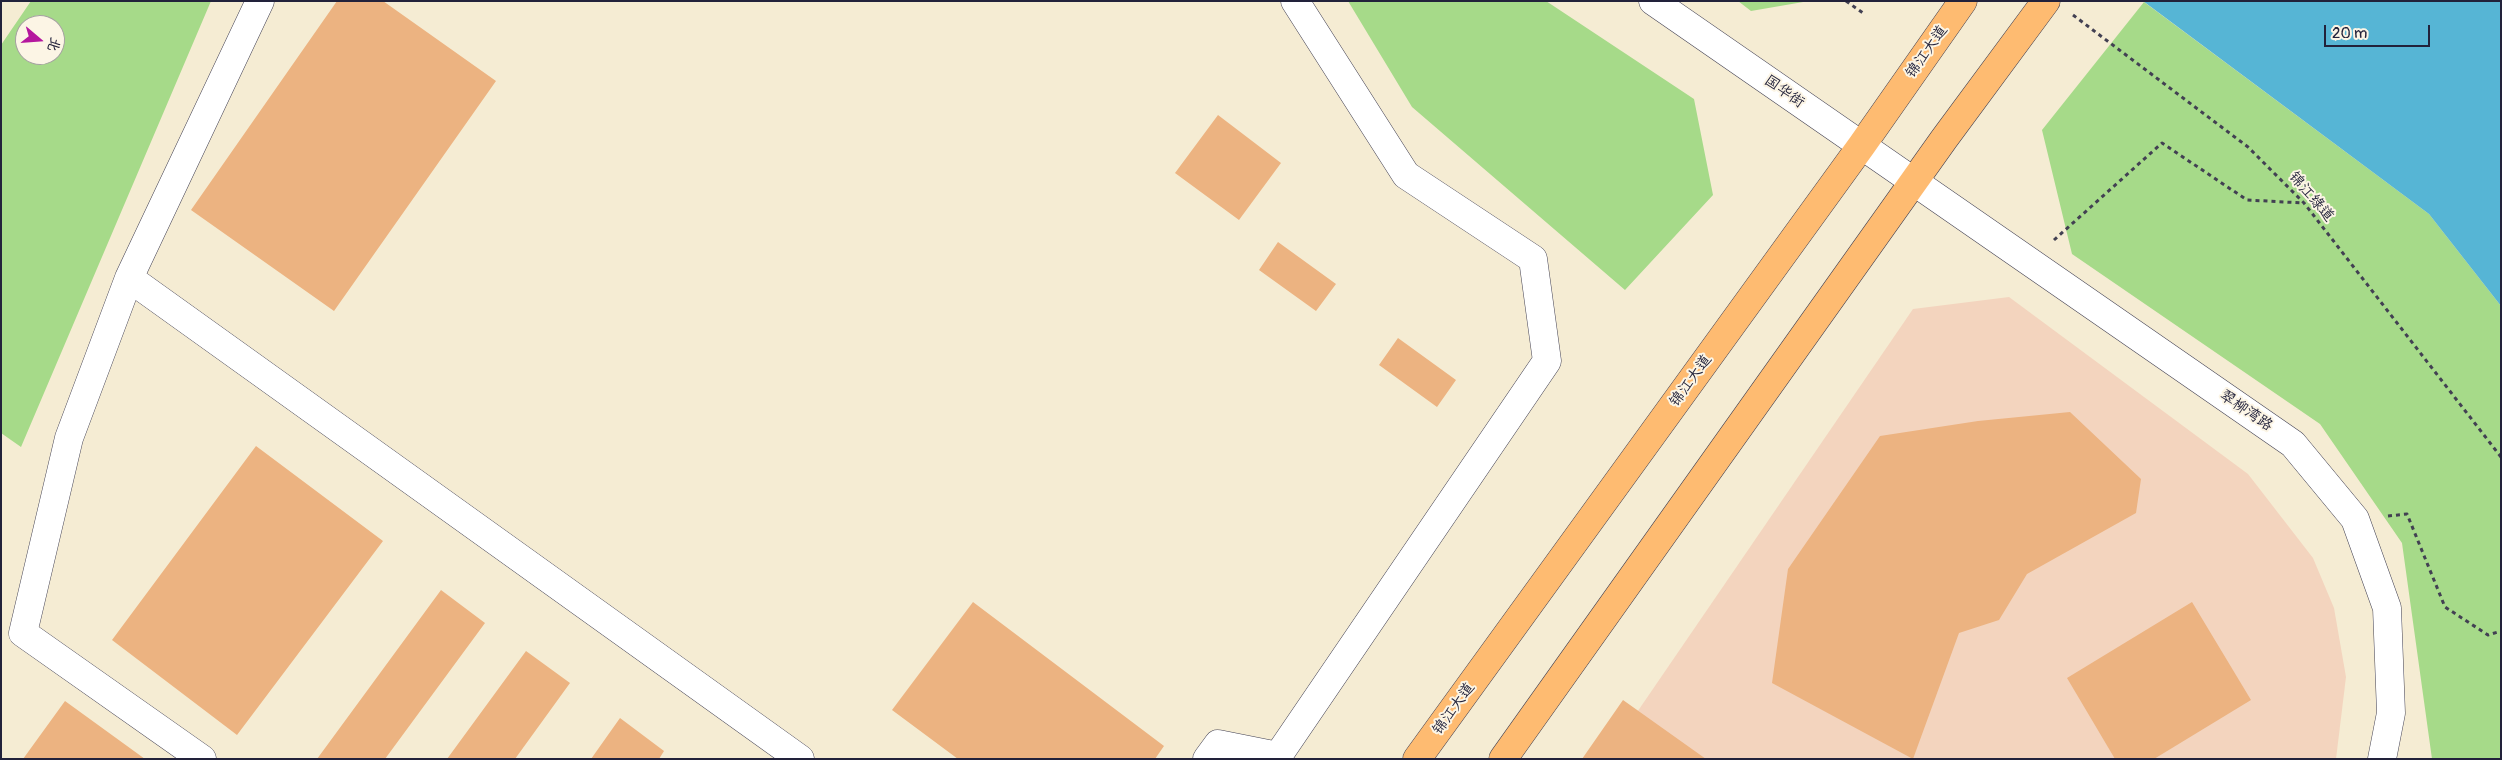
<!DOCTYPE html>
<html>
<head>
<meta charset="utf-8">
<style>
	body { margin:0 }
	#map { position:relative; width:2502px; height:760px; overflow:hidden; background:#f5ecd3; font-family:Pangolin,"LXGW WenKai TC",sans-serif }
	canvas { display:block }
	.frame { position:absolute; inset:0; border:2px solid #22223b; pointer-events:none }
	.north { position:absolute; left:15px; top:15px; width:50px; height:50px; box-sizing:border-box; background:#fcf5e5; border:1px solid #a5a1a1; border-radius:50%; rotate:108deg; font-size:14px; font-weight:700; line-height:20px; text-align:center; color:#22223b }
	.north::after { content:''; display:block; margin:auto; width:18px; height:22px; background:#b5179e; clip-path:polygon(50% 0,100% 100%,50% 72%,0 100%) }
	.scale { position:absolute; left:2324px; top:25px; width:106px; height:22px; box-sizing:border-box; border:2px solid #22223b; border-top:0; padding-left:6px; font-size:15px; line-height:18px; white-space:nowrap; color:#22223b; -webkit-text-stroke:4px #fcf5e5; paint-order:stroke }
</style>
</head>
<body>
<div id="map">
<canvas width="2502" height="760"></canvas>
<div class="frame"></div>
<div class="north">北</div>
<div class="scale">20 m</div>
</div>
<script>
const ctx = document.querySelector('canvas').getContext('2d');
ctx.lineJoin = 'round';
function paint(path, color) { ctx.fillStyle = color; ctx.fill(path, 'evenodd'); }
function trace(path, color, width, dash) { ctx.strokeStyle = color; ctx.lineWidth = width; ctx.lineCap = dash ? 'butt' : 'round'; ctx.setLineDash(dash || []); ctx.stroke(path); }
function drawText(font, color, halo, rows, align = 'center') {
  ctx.font = font + ' Pangolin,"LXGW WenKai TC",sans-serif'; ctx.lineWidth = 4; ctx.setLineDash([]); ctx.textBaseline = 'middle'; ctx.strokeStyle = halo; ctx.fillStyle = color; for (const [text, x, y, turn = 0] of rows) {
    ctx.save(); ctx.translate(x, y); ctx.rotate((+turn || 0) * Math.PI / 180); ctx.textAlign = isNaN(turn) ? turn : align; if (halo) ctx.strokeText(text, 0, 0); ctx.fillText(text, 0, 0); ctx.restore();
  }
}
const built = new Path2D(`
	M 2009,297 L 2248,474 L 2313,558 L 2334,608 L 2346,677 L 2336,759 L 1605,759 L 1913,309 Z`);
const green = new Path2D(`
	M 31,1 L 211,1 L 21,447 L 1,433 L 1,45 ZM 25,25 L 55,25 L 55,55 L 25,55 Z
	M 1348,1 L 1546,1 L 1694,99 L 1713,195 L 1625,290 L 1412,107 Z
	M 1738,1 L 1809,1 L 1751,11 Z
	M 2144,2 L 2429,214 L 2501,306 L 2501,759 L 2432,759 L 2402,543 L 2320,424 L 2072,254 L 2042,130 Z`);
const water = new Path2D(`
	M 2143,1 L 2501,1 L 2501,306 L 2429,214 Z`);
const building = new Path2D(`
	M 337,1 L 383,1 L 496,81 L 334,311 L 191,210 Z
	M 1218,115 L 1281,163 L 1239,220 L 1175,173 Z
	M 1278,242 L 1336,284 L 1316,311 L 1259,270 Z
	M 1398,338 L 1456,380 L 1437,407 L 1379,365 Z
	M 2070,412 L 2141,479 L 2136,513 L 2027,574 L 1999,620 L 1959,633 L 1913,759 L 1772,683 L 1788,569 L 1880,436 L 1978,421 Z
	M 256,446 L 383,541 L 237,735 L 112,640 Z
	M 441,590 L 485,623 L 385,759 L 317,759 Z
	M 973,602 L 1164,746 L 1155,759 L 958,759 L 892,710 Z
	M 2192,602 L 2251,700 L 2154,759 L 2115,759 L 2067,678 Z
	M 526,651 L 570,683 L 515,759 L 447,759 Z
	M 1623,700 L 1706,759 L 1582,759 Z
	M 65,701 L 145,759 L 23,759 Z
	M 620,718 L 664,751 L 659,759 L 591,759 Z`);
const path = new Path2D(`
	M 1846,1 L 1863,13
	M 2073,15 L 2248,147 L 2304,203 L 2501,457
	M 2054,240 L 2162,143 L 2247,200 L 2304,203
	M 2388,516 L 2407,514 L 2445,607 L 2488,635 L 2501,631`);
const minor = new Path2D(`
	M 1653,1 L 2293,444 L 2355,519 L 2387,608 L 2391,713 L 2382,759
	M 129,278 L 800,759
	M 202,759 L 23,633 L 69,438 L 129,278 L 260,1
	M 1207,759 L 1218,744 L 1278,756 L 1547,361 L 1533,259 L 1406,175 L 1295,1`);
const major = new Path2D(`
	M 1417,759 L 1862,145 L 1963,1
	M 1503,759 L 1944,139 L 2046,1`);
const streetNames = [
	["锦江大道",1927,52,-55],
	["国华街",1784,92,35],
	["锦江绿道",2311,197,49],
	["锦江大道",1691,381,-54],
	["翠柳湾路",2246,411,34],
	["锦江大道",1454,709,-54]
];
paint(built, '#f3d4be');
paint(green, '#a6da89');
paint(water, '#56b5d5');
paint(building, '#ecb381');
trace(minor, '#424052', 29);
trace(major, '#424052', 29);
trace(path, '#424052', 3, [4, 4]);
trace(minor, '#fff', 28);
trace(major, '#febb71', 28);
drawText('15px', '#22223b', '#fcf5e5', streetNames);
</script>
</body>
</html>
